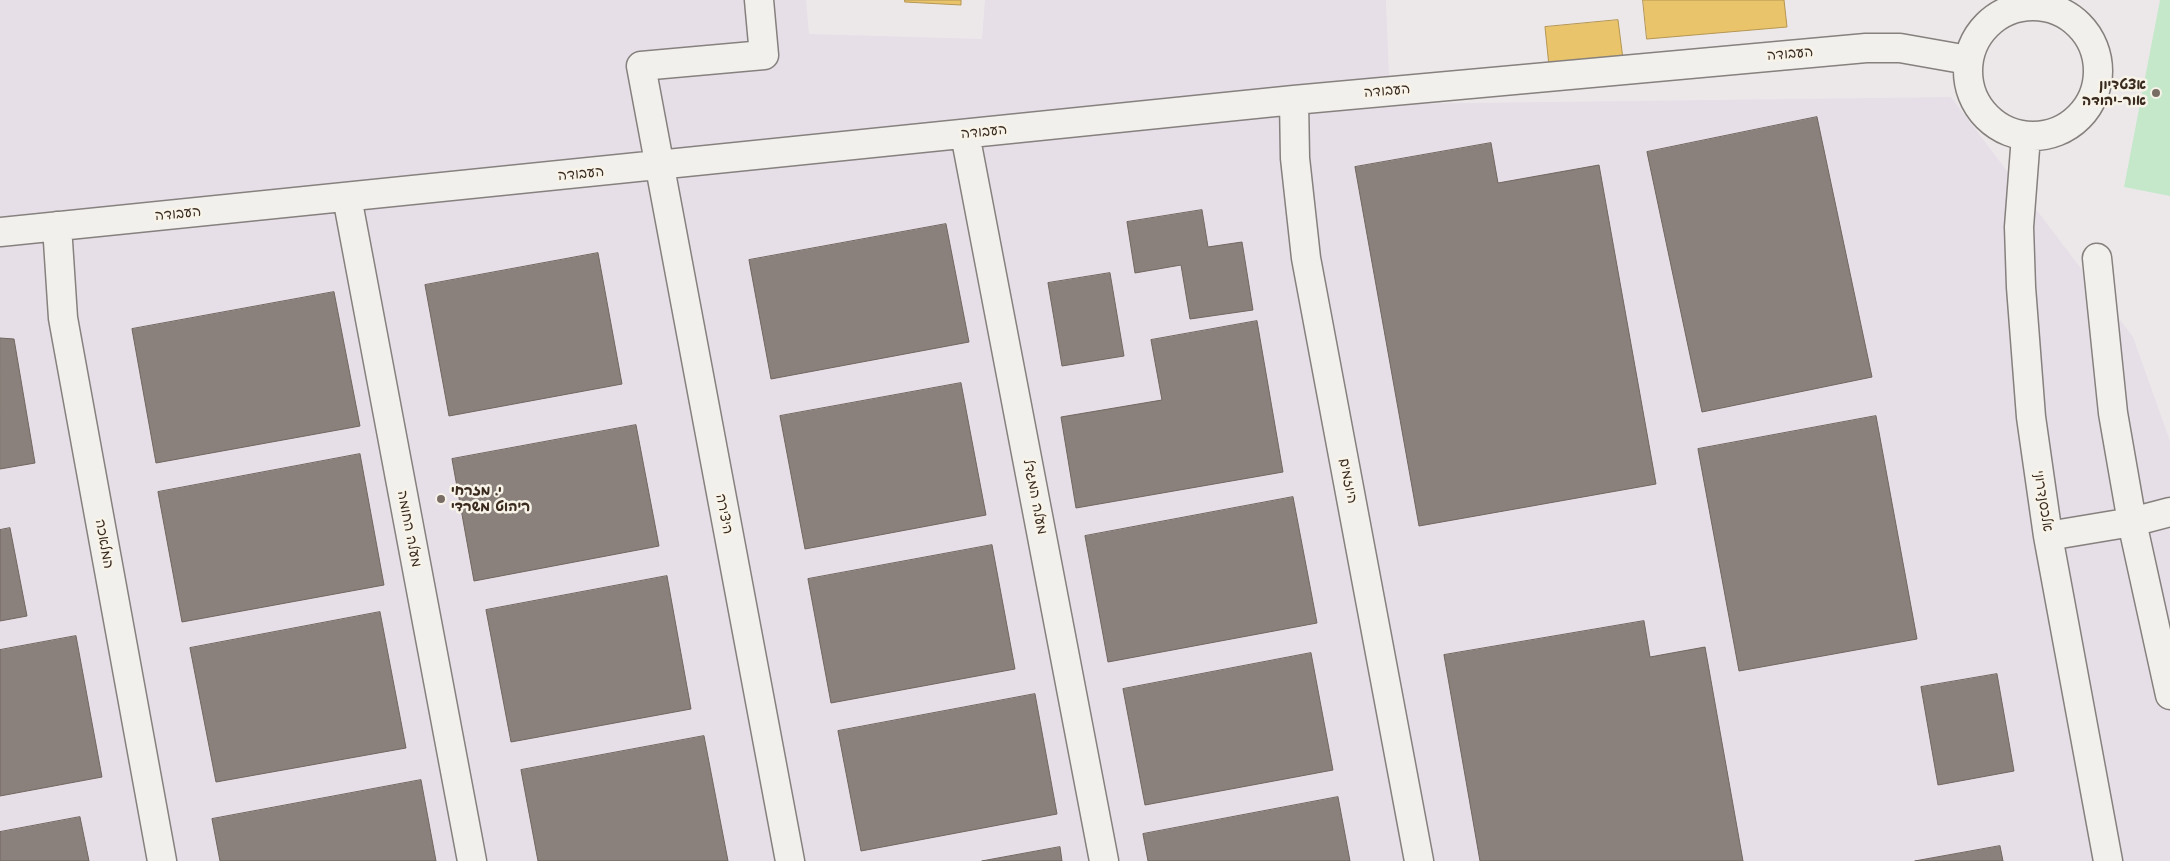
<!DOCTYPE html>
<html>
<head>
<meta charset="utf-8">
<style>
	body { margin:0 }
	canvas { display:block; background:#ece8e9 }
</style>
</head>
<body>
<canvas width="2170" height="861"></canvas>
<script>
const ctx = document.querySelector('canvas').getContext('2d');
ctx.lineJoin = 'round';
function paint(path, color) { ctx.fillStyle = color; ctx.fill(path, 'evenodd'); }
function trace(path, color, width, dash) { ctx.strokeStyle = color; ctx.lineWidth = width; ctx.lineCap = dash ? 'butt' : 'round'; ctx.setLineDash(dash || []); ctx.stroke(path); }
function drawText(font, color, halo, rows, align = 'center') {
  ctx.font = font + ' "Comic Neue","Playpen Sans Hebrew",sans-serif'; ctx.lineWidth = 5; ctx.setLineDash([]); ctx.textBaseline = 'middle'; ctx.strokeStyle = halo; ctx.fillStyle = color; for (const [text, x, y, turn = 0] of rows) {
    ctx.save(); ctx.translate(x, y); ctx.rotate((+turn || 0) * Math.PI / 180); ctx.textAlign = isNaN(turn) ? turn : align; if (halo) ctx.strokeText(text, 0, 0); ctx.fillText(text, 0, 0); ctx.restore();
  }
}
const built = new Path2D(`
	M 0,0 L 806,0 L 809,34 L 982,39 L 985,0 L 1386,0 L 1390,104 L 1951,97 L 2133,337 L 2170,441 L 2170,861 L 0,861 Z`);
const green = new Path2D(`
	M 2160,0 L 2170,0 L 2170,196 L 2124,187 Z`);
const homes = new Path2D(`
	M 905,0 L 961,0 L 961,5 L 905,2 Z
	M 1643,0 L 1784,0 L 1787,27 L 1647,39 Z
	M 1618,20 L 1623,59 L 1549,66 L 1545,27 Z`);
const industry = new Path2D(`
	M 1817,117 L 1872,377 L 1702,412 L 1647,152 Z
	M 1491,143 L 1498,183 L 1599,165 L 1656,484 L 1419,526 L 1355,167 Z
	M 1202,210 L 1208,247 L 1242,242 L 1253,310 L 1190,319 L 1181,265 L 1135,273 L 1127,222 Z
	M 946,224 L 969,342 L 771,379 L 749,260 Z
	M 598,253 L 622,384 L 449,416 L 425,285 Z
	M 1110,273 L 1124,356 L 1062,366 L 1048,283 Z
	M 334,292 L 360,426 L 156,463 L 132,329 Z
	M 1257,321 L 1283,472 L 1076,508 L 1061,417 L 1162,400 L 1151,340 Z
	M 0,338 L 14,339 L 35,463 L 0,469 Z
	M 961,383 L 986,515 L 805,549 L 780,416 Z
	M 1876,416 L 1917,639 L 1739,671 L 1698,449 Z
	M 636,425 L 659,546 L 474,581 L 452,459 Z
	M 360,454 L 384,585 L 182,622 L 158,492 Z
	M 1293,497 L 1317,623 L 1108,662 L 1085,536 Z
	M 10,528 L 27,616 L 0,621 L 0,530 Z
	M 992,545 L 1015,669 L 831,703 L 808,579 Z
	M 667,576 L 691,709 L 511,742 L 486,610 Z
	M 380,612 L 406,748 L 216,782 L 190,648 Z
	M 1644,621 L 1650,657 L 1705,647 L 1743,861 L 1480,861 L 1444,655 Z
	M 76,636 L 102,777 L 0,796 L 0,650 Z
	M 1311,653 L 1333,770 L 1145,805 L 1123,689 Z
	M 1997,674 L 2014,771 L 1938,785 L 1921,687 Z
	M 1035,694 L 1057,814 L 861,851 L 838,731 Z
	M 704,736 L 728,861 L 538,861 L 521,770 Z
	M 421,780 L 436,861 L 220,861 L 212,819 Z
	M 1338,797 L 1350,861 L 1148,861 L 1143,834 Z
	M 80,817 L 89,861 L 0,861 L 0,832 Z
	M 2000,846 L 2003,861 L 1915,861 Z
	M 1060,847 L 1062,861 L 982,861 Z`);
const minor = new Path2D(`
	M 759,0 L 764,55 L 641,66 L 790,861
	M1968 71a65 65 0 1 1 130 0a65 65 0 1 1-130 0Z
	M 1294,100 L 1295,158 L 1306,258 L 1419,861
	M 965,134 L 1104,861
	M 2026,136 L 2019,227 L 2021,287 L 2031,417 L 2048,536 L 2108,861
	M 347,197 L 472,861
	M 57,226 L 63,318 L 162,861
	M 0,232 L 1294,100 L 1866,48 L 1900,48 L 1968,60
	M 2097,258 L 2113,413 L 2132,522 L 2170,695
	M 2048,536 L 2132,522 L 2170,512`);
const markers = [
	[2156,93,5,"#796c65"],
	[441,499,5,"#796c65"]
];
const streetNames = [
	["העבודה",1790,54,-5],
	["העבודה",1387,91,-5],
	["העבודה",984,132,-6],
	["העבודה",581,174,-6],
	["העבודה",178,214,-6],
	["היוזמים",1348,481,79],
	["מעלה המגדל",1035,497,79],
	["אלכסנדרוני",2043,501,81],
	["היצירה",724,514,79],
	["מעלה החומה",409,529,79],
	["המלאכה",104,544,80]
];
const poiNames = [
	["אצטדיון",2146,85],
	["אור-יהודה",2146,101],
	["י. מזרחי",451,491,"left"],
	["ריהוט משרדי",451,507,"left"]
];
paint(built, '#e6dfe8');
paint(green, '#c5e8cb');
paint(homes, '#e9c46a');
trace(homes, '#b59653', 1);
paint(industry, '#8a817c');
trace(industry, '#726760', 1);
trace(minor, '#86817e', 31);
trace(minor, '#f1f0ec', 28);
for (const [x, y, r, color] of markers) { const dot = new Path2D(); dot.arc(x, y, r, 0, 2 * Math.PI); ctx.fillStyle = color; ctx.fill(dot); trace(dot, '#f7f3e8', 2); }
drawText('14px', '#3b2a1e', '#f7f3e8', streetNames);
drawText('bold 14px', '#3b2a1e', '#f7f3e8', poiNames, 'right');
</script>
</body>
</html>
